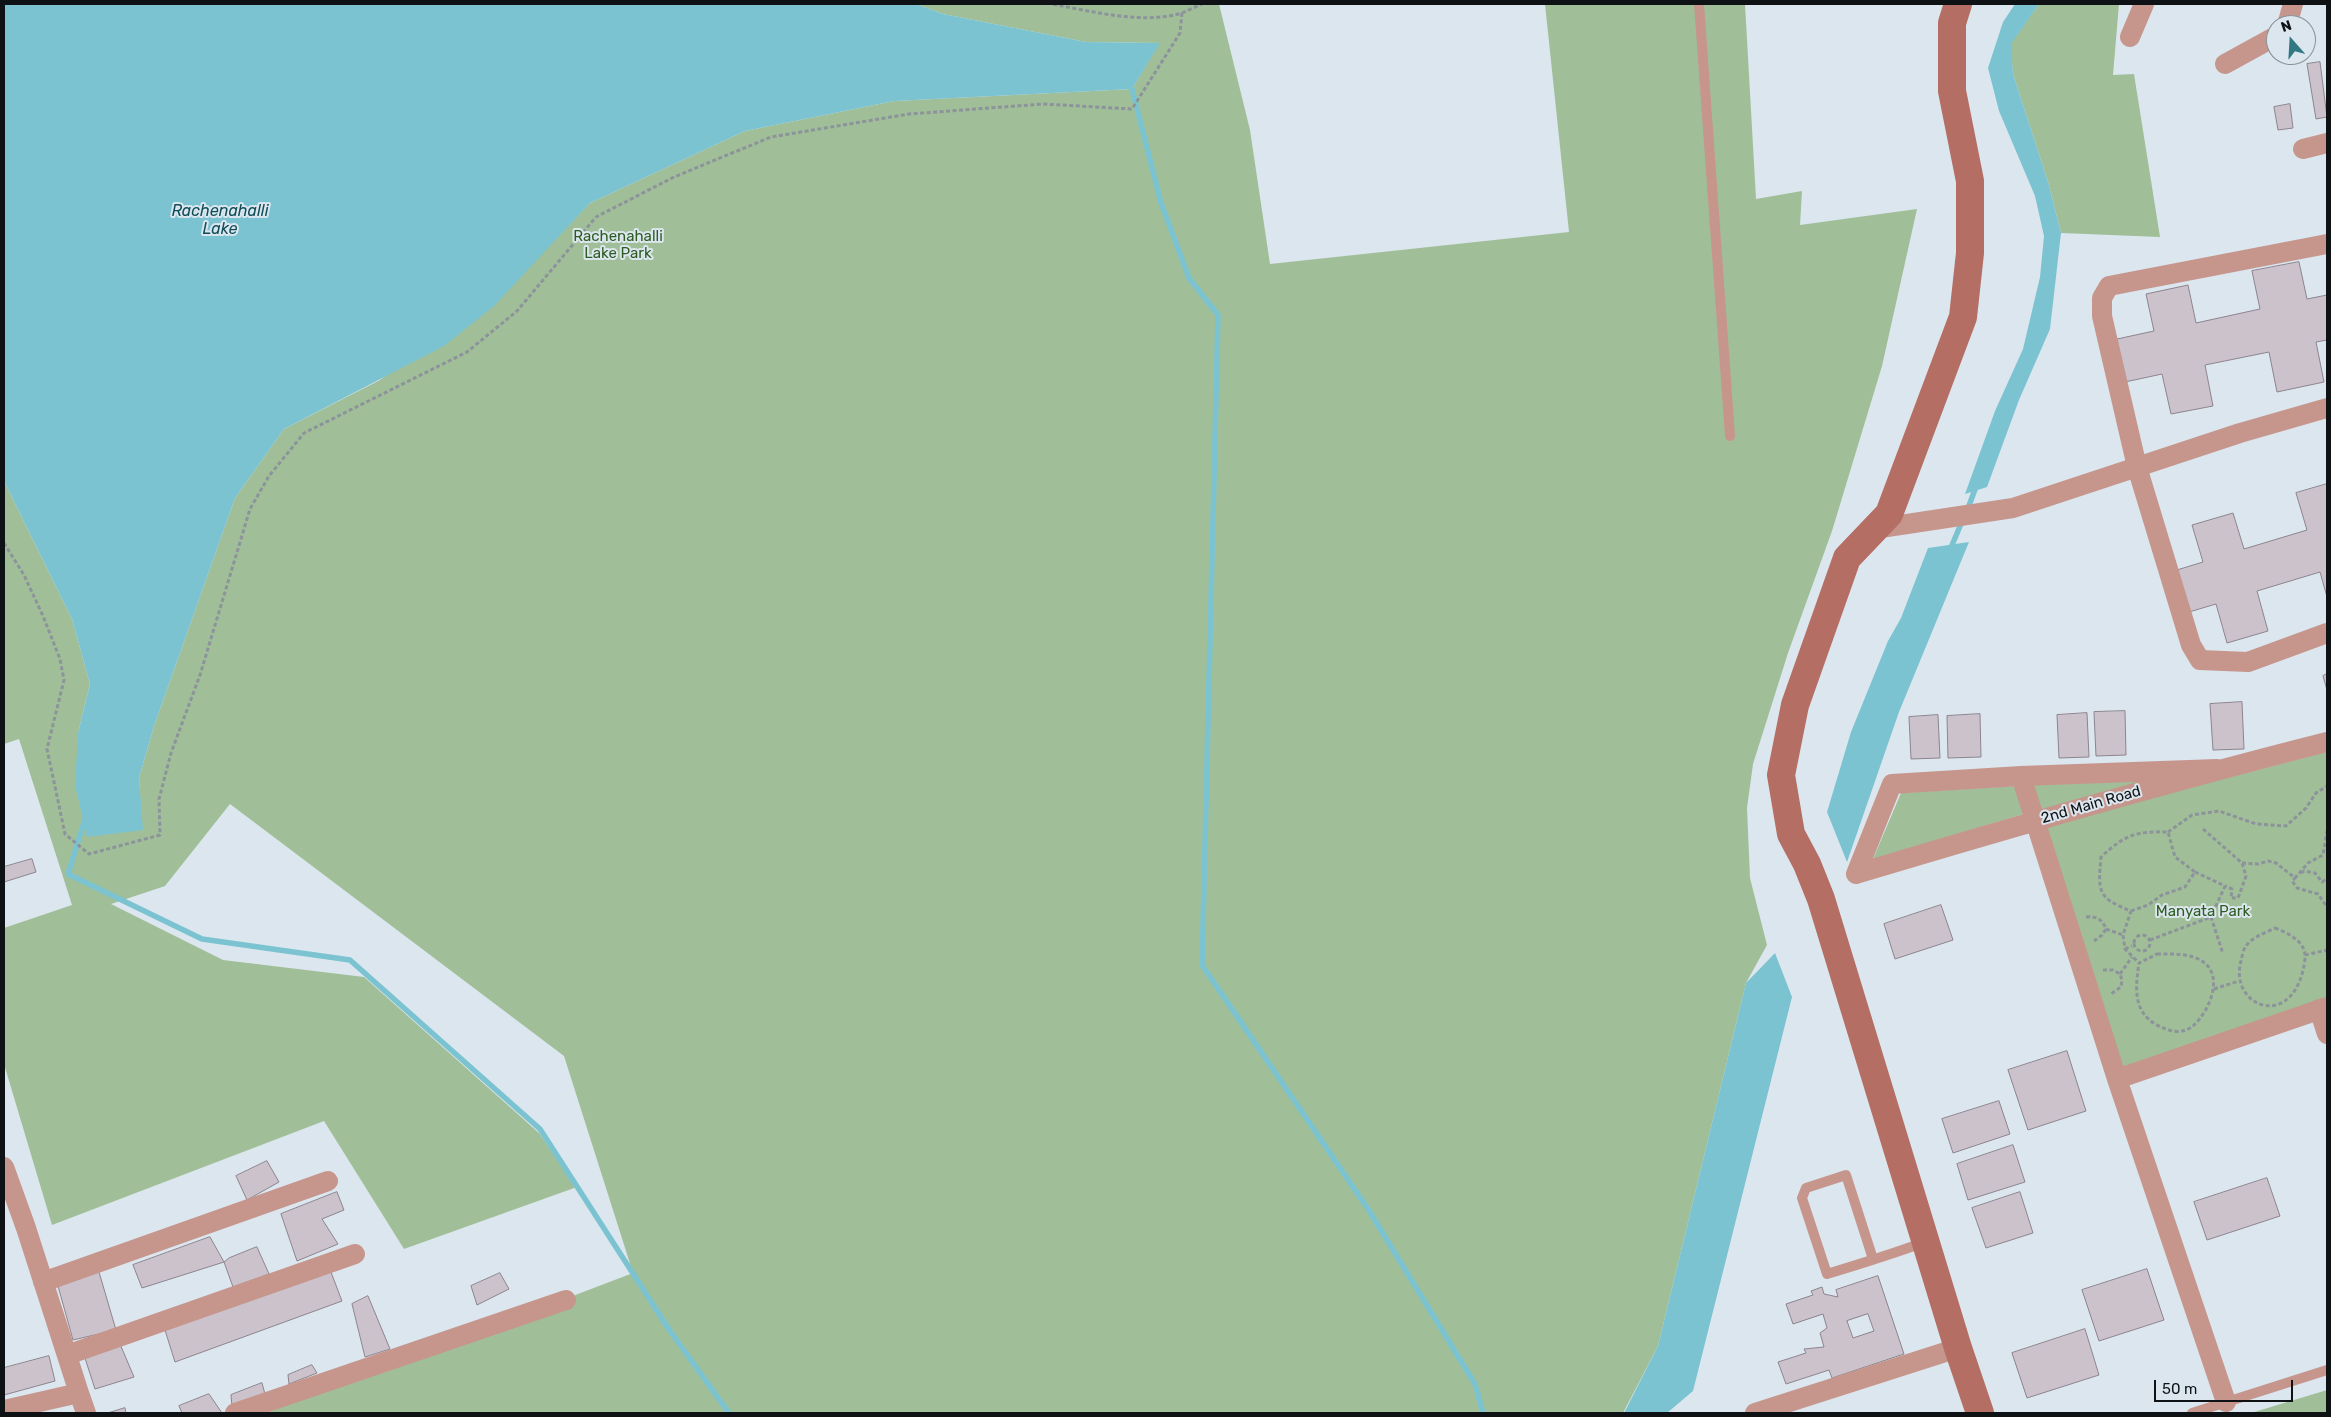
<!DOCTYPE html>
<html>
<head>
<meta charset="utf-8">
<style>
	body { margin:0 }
	#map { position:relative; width:2331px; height:1417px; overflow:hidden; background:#dce6ef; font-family:Rubik,sans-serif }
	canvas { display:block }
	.frame { position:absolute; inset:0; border:5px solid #0f1215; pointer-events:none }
	.north { position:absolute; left:2266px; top:15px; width:50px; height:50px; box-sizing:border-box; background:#dce6ef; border:1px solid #8a9198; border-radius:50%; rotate:341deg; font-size:14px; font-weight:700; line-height:20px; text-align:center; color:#0f1215 }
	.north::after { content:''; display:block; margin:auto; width:18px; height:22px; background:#317982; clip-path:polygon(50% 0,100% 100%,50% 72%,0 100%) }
	.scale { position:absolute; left:2154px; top:1380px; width:139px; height:22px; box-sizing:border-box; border:2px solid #0f1215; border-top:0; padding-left:6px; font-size:15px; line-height:18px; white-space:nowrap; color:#0f1215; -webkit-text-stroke:4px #dce6ef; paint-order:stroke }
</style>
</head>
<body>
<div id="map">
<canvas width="2331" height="1417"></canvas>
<div class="frame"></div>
<div class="north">N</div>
<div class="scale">50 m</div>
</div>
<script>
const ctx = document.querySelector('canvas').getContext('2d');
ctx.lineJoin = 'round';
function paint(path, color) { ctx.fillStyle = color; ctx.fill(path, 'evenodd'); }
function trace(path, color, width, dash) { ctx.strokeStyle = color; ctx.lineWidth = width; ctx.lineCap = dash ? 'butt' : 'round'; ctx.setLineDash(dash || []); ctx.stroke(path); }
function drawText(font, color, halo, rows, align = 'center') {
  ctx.font = font + ' Rubik,sans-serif'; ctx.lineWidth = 4; ctx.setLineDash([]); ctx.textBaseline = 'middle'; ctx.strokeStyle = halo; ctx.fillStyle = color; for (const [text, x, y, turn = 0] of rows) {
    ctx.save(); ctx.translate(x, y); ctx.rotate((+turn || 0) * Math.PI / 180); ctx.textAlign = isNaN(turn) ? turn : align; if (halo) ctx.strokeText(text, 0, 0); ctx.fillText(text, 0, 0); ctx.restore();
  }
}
const green = new Path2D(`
	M 916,4 L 1219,4 L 1250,130 L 1270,264 L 1569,232 L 1545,4 L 1745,4 L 1756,199 L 1802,191 L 1800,225 L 1917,209 L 1882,366 L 1832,531 L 1788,653 L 1753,764 L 1747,808 L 1750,878 L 1767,945 L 1746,983 L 1658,1346 L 1623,1413 L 266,1413 L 633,1273 L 564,1056 L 230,804 L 165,886 L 111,904 L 223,960 L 364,977 L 539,1133 L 577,1187 L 404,1249 L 324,1121 L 52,1225 L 4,1064 L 4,928 L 72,905 L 19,739 L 4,744 L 4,481 L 72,619 L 90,684 L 78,733 L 142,830 L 139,778 L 154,726 L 235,498 L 284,429 L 380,380 L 552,242 L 590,203 L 745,131 L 894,101 L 1132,89 L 1159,43 L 1086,42 L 943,14 Z
	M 2039,4 L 2119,4 L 2113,75 L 2134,74 L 2160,237 L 2061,233 L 2048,182 L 2013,74 L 2010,44 Z
	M 2327,752 L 2327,999 L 2124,1070 L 2045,825 Z
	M 2189,775 L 2040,814 L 2029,781 Z
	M 2015,786 L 2024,814 L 1873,859 L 1901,793 Z
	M 2327,1390 L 2327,1413 L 2251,1413 Z`);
const water = new Path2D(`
	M 4,4 L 916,4 L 943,14 L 1086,42 L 1160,43 L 1132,89 L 894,101 L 745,131 L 590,203 L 494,306 L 444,346 L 284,429 L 235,498 L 154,726 L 139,778 L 143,830 L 87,837 L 75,785 L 78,733 L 90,684 L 72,619 L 4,481 Z
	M 2015,4 L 2039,4 L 2011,44 L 2013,74 L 2048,182 L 2061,233 L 2050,329 L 2019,400 L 1987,487 L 1965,494 L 1995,411 L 2023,349 L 2040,277 L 2044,236 L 2035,196 L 1999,111 L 1988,68 L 2003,22 Z
	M 1969,542 L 1899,712 L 1847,862 L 1827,812 L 1851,732 L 1888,641 L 1901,618 L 1928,548 Z
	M 1775,953 L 1792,997 L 1693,1391 L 1667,1413 L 1624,1413 L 1658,1346 L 1746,983 Z`);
const stream = new Path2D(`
	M 1132,89 L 1161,203 L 1189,278 L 1218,315 L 1202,965 L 1368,1209 L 1475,1384 L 1483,1413
	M 1967,511 L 1977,484
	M 1950,550 L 1963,519
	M 85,819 L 68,874 L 202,939 L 350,960 L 540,1129 L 670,1331 L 729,1413`);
const building = new Path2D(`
	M 2320,62 L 2327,117 L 2316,119 L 2307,64 Z
	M 2290,104 L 2293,128 L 2278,130 L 2274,107 Z
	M 2299,262 L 2307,299 L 2327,295 L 2327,340 L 2316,342 L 2324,382 L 2277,392 L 2269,352 L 2205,365 L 2213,406 L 2171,414 L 2162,374 L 2125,382 L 2117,339 L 2154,331 L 2146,294 L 2188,285 L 2196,323 L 2260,309 L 2252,271 Z
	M 2327,484 L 2327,597 L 2320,572 L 2257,591 L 2268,631 L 2227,643 L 2216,604 L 2179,615 L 2167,573 L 2203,562 L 2192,525 L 2233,513 L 2244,549 L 2307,530 L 2296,493 Z
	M 2327,674 L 2327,690 L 2323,676 Z
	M 2242,702 L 2244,749 L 2213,750 L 2210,704 Z
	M 2125,711 L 2126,755 L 2096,756 L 2094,712 Z
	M 2087,713 L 2089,757 L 2059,758 L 2057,715 Z
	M 1980,714 L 1981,757 L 1948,758 L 1947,716 Z
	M 1938,715 L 1940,758 L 1911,759 L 1909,717 Z
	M 32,859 L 36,872 L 4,882 L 4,867 Z
	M 1941,905 L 1953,940 L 1895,959 L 1884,924 Z
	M 2067,1051 L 2086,1111 L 2028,1130 L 2008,1070 Z
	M 1999,1101 L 2010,1134 L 1953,1153 L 1942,1119 Z
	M 2013,1145 L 2025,1182 L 1968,1200 L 1957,1164 Z
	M 267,1161 L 279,1182 L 247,1200 L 236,1176 Z
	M 2267,1178 L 2280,1216 L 2207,1240 L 2194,1202 Z
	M 337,1192 L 344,1210 L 322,1219 L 338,1244 L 297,1261 L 281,1214 Z
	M 2020,1192 L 2033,1233 L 1986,1248 L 1972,1208 Z
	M 210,1237 L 224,1262 L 142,1288 L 133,1265 Z
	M 257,1247 L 269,1274 L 233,1287 L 224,1262 L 229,1258 Z
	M 329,1267 L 342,1301 L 175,1362 L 164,1327 Z
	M 2147,1269 L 2164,1320 L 2099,1341 L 2082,1290 Z
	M 99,1272 L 116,1330 L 73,1340 L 58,1286 Z
	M 500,1273 L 509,1289 L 477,1305 L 471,1286 Z
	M 1878,1276 L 1904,1354 L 1832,1378 L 1829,1370 L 1786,1384 L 1778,1362 L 1806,1353 L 1804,1349 L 1824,1347 L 1820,1333 L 1827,1328 L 1823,1314 L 1793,1324 L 1786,1304 L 1813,1295 L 1811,1291 L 1822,1287 L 1824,1294 L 1838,1297 L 1836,1290 ZM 1868,1314 L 1874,1331 L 1853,1338 L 1847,1321 Z
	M 368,1296 L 390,1349 L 365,1357 L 352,1304 Z
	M 2085,1329 L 2099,1375 L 2027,1398 L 2012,1353 Z
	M 120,1344 L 134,1377 L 95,1389 L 84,1355 Z
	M 49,1356 L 55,1381 L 4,1395 L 4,1368 Z
	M 312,1365 L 317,1373 L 289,1384 L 288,1375 Z
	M 262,1383 L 265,1394 L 232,1406 L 231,1395 Z
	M 209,1394 L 222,1413 L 182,1413 L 179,1406 Z
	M 125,1408 L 126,1413 L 108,1413 Z`);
const path = new Path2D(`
	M 1182,13 L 1202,4
	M 4,543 L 24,575 L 43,616 L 60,659 L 64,680 L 47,749 L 65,834 L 89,854 L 160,835 L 159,799 L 171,753 L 200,675 L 250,509 L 269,476 L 304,433 L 467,352 L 517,311 L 596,217 L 674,177 L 771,137 L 909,114 L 1043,104 L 1132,109 L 1180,33 L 1182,13 C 1140,25 1093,11 1051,4
	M 2203,829 L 2242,863 L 2246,876 L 2238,898 L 2231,898 L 2232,889 L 2225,886
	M 2168,832 L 2192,815 L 2219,811 L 2256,824 L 2286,826 L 2306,808 L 2316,793 L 2327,786
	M 2242,863 L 2258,864 L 2268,861 L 2276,863 L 2295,878 L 2308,863 L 2323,855 L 2327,831
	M 2195,872 L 2225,886 L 2211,917
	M 2301,873 L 2304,871 L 2315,873 L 2322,882 L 2327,879
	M 2296,877 L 2292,881 L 2297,888 L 2318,894 L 2327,907
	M 2131,911 L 2148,905 L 2162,895 L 2185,887 L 2195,872 L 2175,857 L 2168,832 C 2135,831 2125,835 2101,857 C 2098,891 2097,898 2131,911 L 2123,935 L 2125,949 L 2139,963
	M 2086,917 C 2097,916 2102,919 2106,929 L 2102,935 L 2094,941
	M 2275,928 C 2288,933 2307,942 2305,959 C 2296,1033 2228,1008 2241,961 C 2242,957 2243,950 2246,946 C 2252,937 2265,933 2275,928 Z
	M 2106,929 L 2123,935
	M2134 943a8 8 0 1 1 16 0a8 8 0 1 1-16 0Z
	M 2150,940 L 2211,917 L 2223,954
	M 2125,949 L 2132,946
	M 2157,954 C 2172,954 2189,953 2202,961 C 2225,976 2209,1011 2194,1025 C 2188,1031 2178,1033 2169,1030 C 2134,1019 2134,995 2139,963 Z
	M 2305,955 L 2327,950
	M 2103,970 L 2113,970 L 2120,974 L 2122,980 L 2121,987 L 2111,994
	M 2120,974 L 2132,957
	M 2214,989 L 2239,981`);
const lane = new Path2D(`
	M 1699,4 L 1730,436
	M 1873,1259 L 1846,1175 L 1806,1188 L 1802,1198 L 1827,1274 C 1860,1264 1892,1254 1925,1242
	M 2192,1413 L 2327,1370`);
const street = new Path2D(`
	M 2287,25 L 2293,4
	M 2130,37 L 2144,4
	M 2225,64 L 2276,36
	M 2303,149 L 2327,143
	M 2327,244 L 2109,286 L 2102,298 L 2102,316 L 2137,467 L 2191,645 L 2200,660 L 2248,662 L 2327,633
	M 1874,529 L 2013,508 L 2240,433 L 2327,408
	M 2217,769 L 2021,776 L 2117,1079 L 2226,1402
	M 1856,874 C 2012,827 2169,782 2327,742
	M 1856,874 L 1892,784 L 2021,776
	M 2319,1009 L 2327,1034
	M 2117,1079 L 2327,1007
	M 4,1167 L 26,1228 L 79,1393 L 4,1410
	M 43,1282 L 328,1181
	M 67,1355 L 355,1254
	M 79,1393 L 86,1413
	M 235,1413 L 566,1300
	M 1755,1413 L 1958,1348`);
const secondary = new Path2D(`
	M 1958,4 L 1952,23 L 1952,91 L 1970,181 L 1970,253 L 1963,317 L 1889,514 L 1847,558 L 1795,705 L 1781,775 L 1791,834 L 1807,864 L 1821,899 L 1958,1348 L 1980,1413`);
const parkNames = [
	["Rachenahalli",618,237],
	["Lake Park",618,254],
	["Manyata Park",2203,912]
];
const streetNames = [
	["2nd Main Road",2091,805,-16]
];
const waterNames = [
	["Rachenahalli",220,211],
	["Lake",220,229]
];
paint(green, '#a0bf98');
paint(water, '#7cc3d1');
trace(stream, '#7cc3d1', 5.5);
paint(building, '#cbc2cb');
trace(building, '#8c848d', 1);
trace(path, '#8c939a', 3, [4, 2.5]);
trace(lane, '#c6968d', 10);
trace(street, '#c6968d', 20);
trace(secondary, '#b46e63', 28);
drawText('15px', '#2d5c20', '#dce6ef', parkNames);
drawText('15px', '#0f1215', '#dce6ef', streetNames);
drawText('italic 16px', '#0f4e58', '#dce6ef', waterNames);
</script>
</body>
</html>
